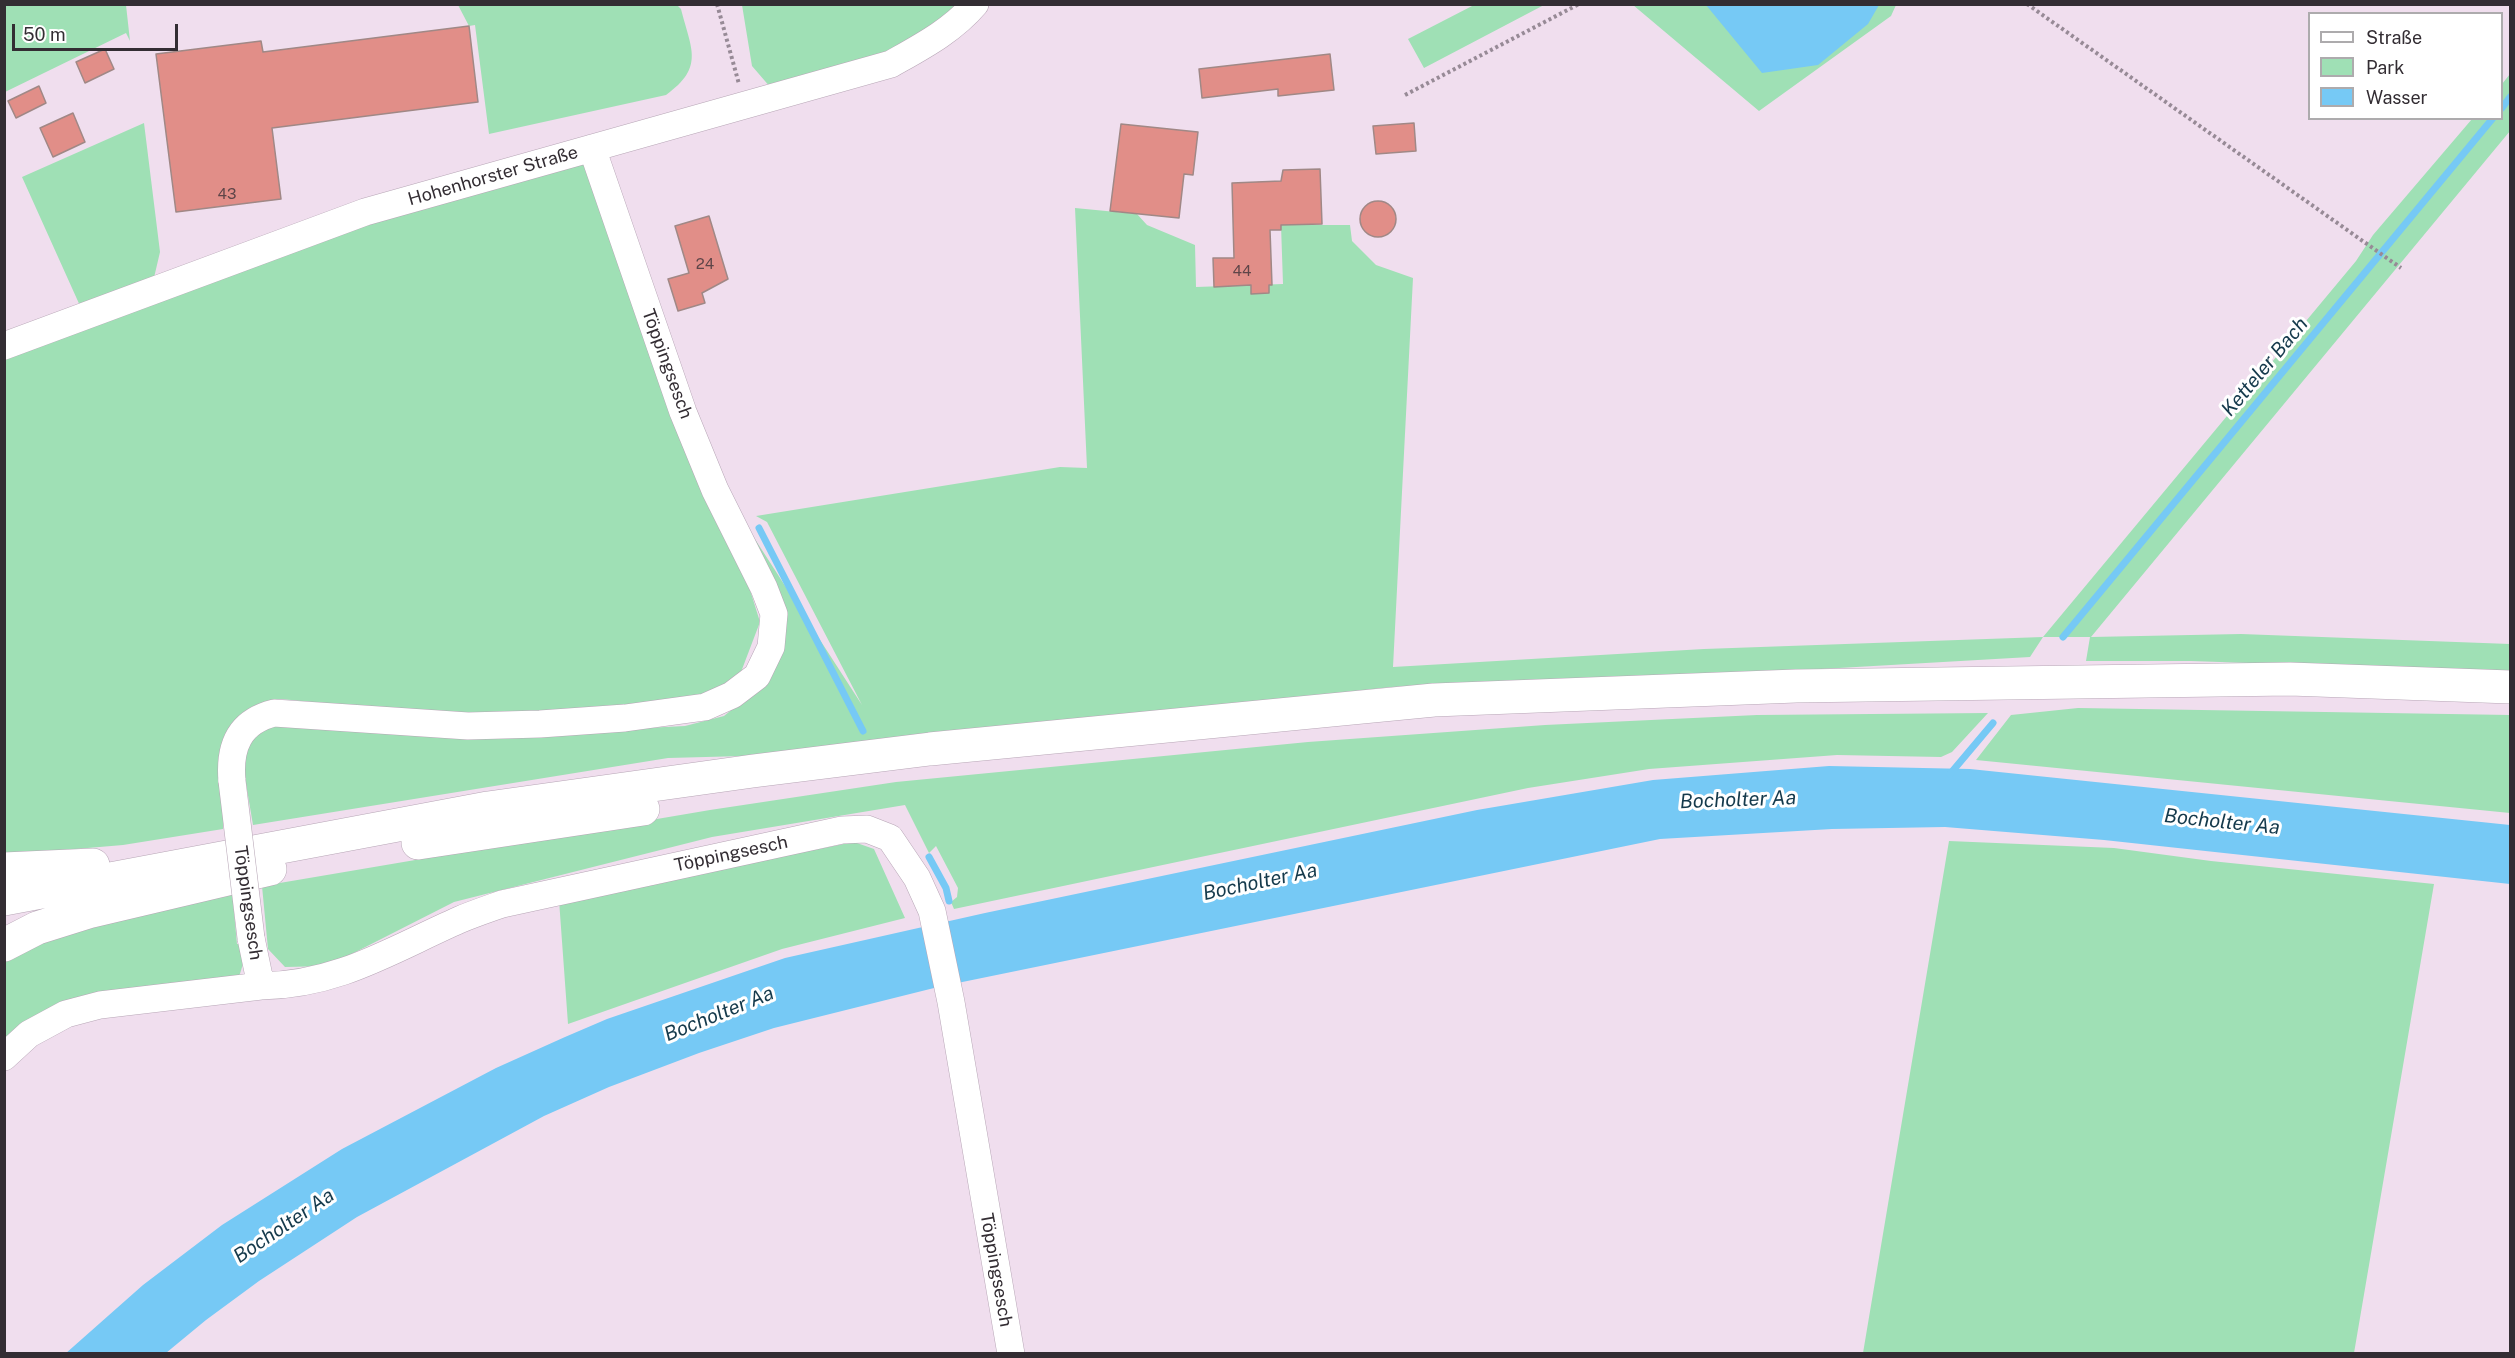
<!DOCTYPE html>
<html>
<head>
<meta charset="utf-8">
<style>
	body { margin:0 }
	#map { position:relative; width:2515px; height:1358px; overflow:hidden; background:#f0deee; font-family:"Public Sans",sans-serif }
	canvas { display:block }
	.frame { position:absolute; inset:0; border:6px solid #332d33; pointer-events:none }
	.legend { position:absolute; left:2308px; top:12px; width:195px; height:108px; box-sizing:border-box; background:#fff; border:2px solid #adabad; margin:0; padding:8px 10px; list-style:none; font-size:18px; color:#332d33 }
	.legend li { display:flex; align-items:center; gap:12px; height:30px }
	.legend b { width:30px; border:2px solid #adabad }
	.scale { position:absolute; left:12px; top:24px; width:166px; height:27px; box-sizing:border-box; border:3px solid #332d33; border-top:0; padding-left:8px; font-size:18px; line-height:21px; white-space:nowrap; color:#332d33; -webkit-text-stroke:4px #fff; paint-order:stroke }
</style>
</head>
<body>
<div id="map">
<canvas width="2515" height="1358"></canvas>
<div class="frame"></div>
<ul class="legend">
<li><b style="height:8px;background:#fff"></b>Straße</li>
<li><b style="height:16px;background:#9fe0b5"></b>Park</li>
<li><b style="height:16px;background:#76c9f5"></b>Wasser</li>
</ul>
<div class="scale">50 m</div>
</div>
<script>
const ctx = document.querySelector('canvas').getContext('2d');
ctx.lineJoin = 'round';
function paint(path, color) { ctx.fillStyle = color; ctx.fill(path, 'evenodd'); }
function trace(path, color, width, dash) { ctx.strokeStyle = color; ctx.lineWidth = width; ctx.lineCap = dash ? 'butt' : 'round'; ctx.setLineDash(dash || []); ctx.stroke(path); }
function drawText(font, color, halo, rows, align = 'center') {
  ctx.font = font + ' "Public Sans",sans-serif'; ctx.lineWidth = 6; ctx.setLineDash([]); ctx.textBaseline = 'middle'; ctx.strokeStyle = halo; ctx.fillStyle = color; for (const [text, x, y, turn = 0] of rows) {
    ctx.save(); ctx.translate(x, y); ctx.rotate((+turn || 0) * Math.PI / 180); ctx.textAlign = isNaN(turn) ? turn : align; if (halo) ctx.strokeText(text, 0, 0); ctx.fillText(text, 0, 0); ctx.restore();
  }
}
const green = new Path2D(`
	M 5,4 L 126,5 L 130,41 L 126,33 L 5,92 Z
	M 458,5 L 677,5 L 681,9 C 691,49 705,67 666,95 L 489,134 L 475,25 L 469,26 Z
	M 742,5 L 959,5 L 916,43 L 771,88 L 752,66 Z
	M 1474,5 L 1544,5 L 1424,68 L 1408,39 Z
	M 1633,5 L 1896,5 L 1891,16 L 1759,111 Z
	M 2510,74 L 2510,131 L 2091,637 L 2241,634 L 2510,644 L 2510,672 L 2191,661 L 2086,661 L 2090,637 L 2043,637 L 2030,657 L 1804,670 L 1392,687 L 781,755 L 668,758 L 253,825 L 242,760 L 253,733 L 279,721 L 547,733 L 685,726 L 724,716 L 761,686 L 784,613 L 751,533 L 862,705 L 767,522 L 756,516 L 1060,467 L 1087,468 L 1075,208 L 1137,214 L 1147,225 L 1195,245 L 1196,287 L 1283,284 L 1281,225 L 1350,225 L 1352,241 L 1376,265 L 1413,278 L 1393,667 L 1704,649 L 2043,637 L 2356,261 L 2373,235 L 2472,119 L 2502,118 L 2502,84 Z
	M 144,123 L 160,252 L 153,282 L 81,308 L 22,177 Z
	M 587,163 L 746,577 L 760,622 L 741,672 L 716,691 L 682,700 L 627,708 L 441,715 L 281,699 C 198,718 228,766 223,829 L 123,845 L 5,855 L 5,358 L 329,236 Z
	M 2078,708 L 2510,715 L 2510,813 L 1976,760 L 2011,715 Z
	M 1988,713 L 1952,752 L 1941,757 L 1837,755 L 1649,769 L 1528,788 L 954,909 L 951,902 L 957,897 L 958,888 L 936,846 L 929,853 L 905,805 L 712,837 L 454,902 L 328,966 L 285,967 L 268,949 L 262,886 L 710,810 L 896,782 L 1308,742 L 1545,725 L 1757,715 Z
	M 1949,841 L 2114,848 L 2211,861 L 2434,884 L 2354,1353 L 1863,1353 Z
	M 854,842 L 874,849 L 905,918 L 782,949 L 568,1024 L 559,900 Z
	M 232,890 L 237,944 L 242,944 L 243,964 L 238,980 L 94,1002 L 5,1049 L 5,954 L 42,934 Z`);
const water = new Path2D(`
	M 1706,5 L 1879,5 L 1868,24 L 1818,65 L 1762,73 Z
	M 1829,766 L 1970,769 L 2510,825 L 2510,884 L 2104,840 L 1945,827 L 1832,829 L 1660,839 L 938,987 L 774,1028 L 699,1053 L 609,1087 L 544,1116 L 357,1217 L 259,1281 L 206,1320 L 166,1353 L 65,1354 L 143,1285 L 222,1225 L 342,1149 L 496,1068 L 565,1037 L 607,1019 L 785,958 L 985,913 L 1477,810 L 1653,780 Z`);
const stream = new Path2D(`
	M 2502,108 L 2510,97
	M 759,528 L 863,731
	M 2063,637 L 2493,118
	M 1950,774 L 1993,723
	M 929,857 L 946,888 L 949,901`);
const building = new Path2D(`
	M 469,26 L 478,102 L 272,128 L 281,199 L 176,212 L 156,54 L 261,41 L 263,52 Z
	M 105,49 L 114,69 L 85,83 L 76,62 Z
	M 1330,54 L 1334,90 L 1278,96 L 1278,89 L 1202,98 L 1199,69 Z
	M 39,86 L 46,103 L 16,118 L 8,101 Z
	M 73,113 L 85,142 L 53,157 L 40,128 Z
	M 1414,123 L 1416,151 L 1376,154 L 1373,126 Z
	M 1121,124 L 1198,132 L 1193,175 L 1184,174 L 1179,218 L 1110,211 Z
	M 1320,169 L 1322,224 L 1281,225 L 1281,230 L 1270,230 L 1272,285 L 1269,285 L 1269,293 L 1251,294 L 1251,285 L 1214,287 L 1213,258 L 1234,258 L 1232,183 L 1281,181 L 1283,170 Z
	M1360 219a18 18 0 1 1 36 0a18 18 0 1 1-36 0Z
	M 709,216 L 728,279 L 702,293 L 705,303 L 678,311 L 668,279 L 689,273 L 675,226 Z`);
const path = new Path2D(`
	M 717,4 L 739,84
	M 2027,4 L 2401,268
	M 1405,95 L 1579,4`);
const minor = new Path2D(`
	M 4,346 L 365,212 L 891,64 C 921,47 952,31 975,4
	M 232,781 C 229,747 239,722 274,713 L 468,726 L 540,724 L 625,718 L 705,707 L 732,695 L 757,676 L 771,647 L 774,614 L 764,588 L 715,490 L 683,412 L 592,148
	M 251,938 L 261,986 C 338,985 391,950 459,920 C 473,914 488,909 502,904 L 842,830 L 867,829 L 890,838 L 917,878 L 932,911 L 951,1002 L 1011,1354
	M 4,1057 L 29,1034 L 66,1014 L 100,1005 L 261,986`);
const highway = new Path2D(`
	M 418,843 L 643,809
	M 4,869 L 93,865
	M 4,899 L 488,808 L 753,771 L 930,749 L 1434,700 L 1796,686 L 2290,679 L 2510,687
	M 4,945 L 37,928 L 88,912 L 270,869`);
const minorBridge = new Path2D(`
	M 232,781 L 251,938`);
const numberNames = [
	["43",227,194],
	["24",705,264],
	["44",1242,271]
];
const streetNames = [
	["Hohenhorster Straße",493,176,-16],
	["Töppingsesch",667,364,70],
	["Töppingsesch",731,854,-12],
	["Töppingsesch",248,903,82],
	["Töppingsesch",996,1270,80]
];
const waterNames = [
	["Ketteler Bach",2265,367,-50],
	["Bocholter Aa",1738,800,-2],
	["Bocholter Aa",2222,822,6],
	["Bocholter Aa",1260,882,-12],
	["Bocholter Aa",719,1014,-22],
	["Bocholter Aa",284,1226,-34]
];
paint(green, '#9fe0b5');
paint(water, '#76c9f5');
trace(stream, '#76c9f5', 7);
paint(building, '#e18e88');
trace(building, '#a08886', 1.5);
trace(minor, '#b7a6b6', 28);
trace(highway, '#b7a6b6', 34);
trace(path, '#978a96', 4, [3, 3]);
trace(minor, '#fff', 27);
trace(highway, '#fff', 33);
trace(minorBridge, '#b7a6b6', 28, []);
trace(minorBridge, '#fff', 27);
drawText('15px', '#5e4548', null, numberNames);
drawText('18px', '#332d33', '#fff', streetNames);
drawText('italic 20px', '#153a4c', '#fff', waterNames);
</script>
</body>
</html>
